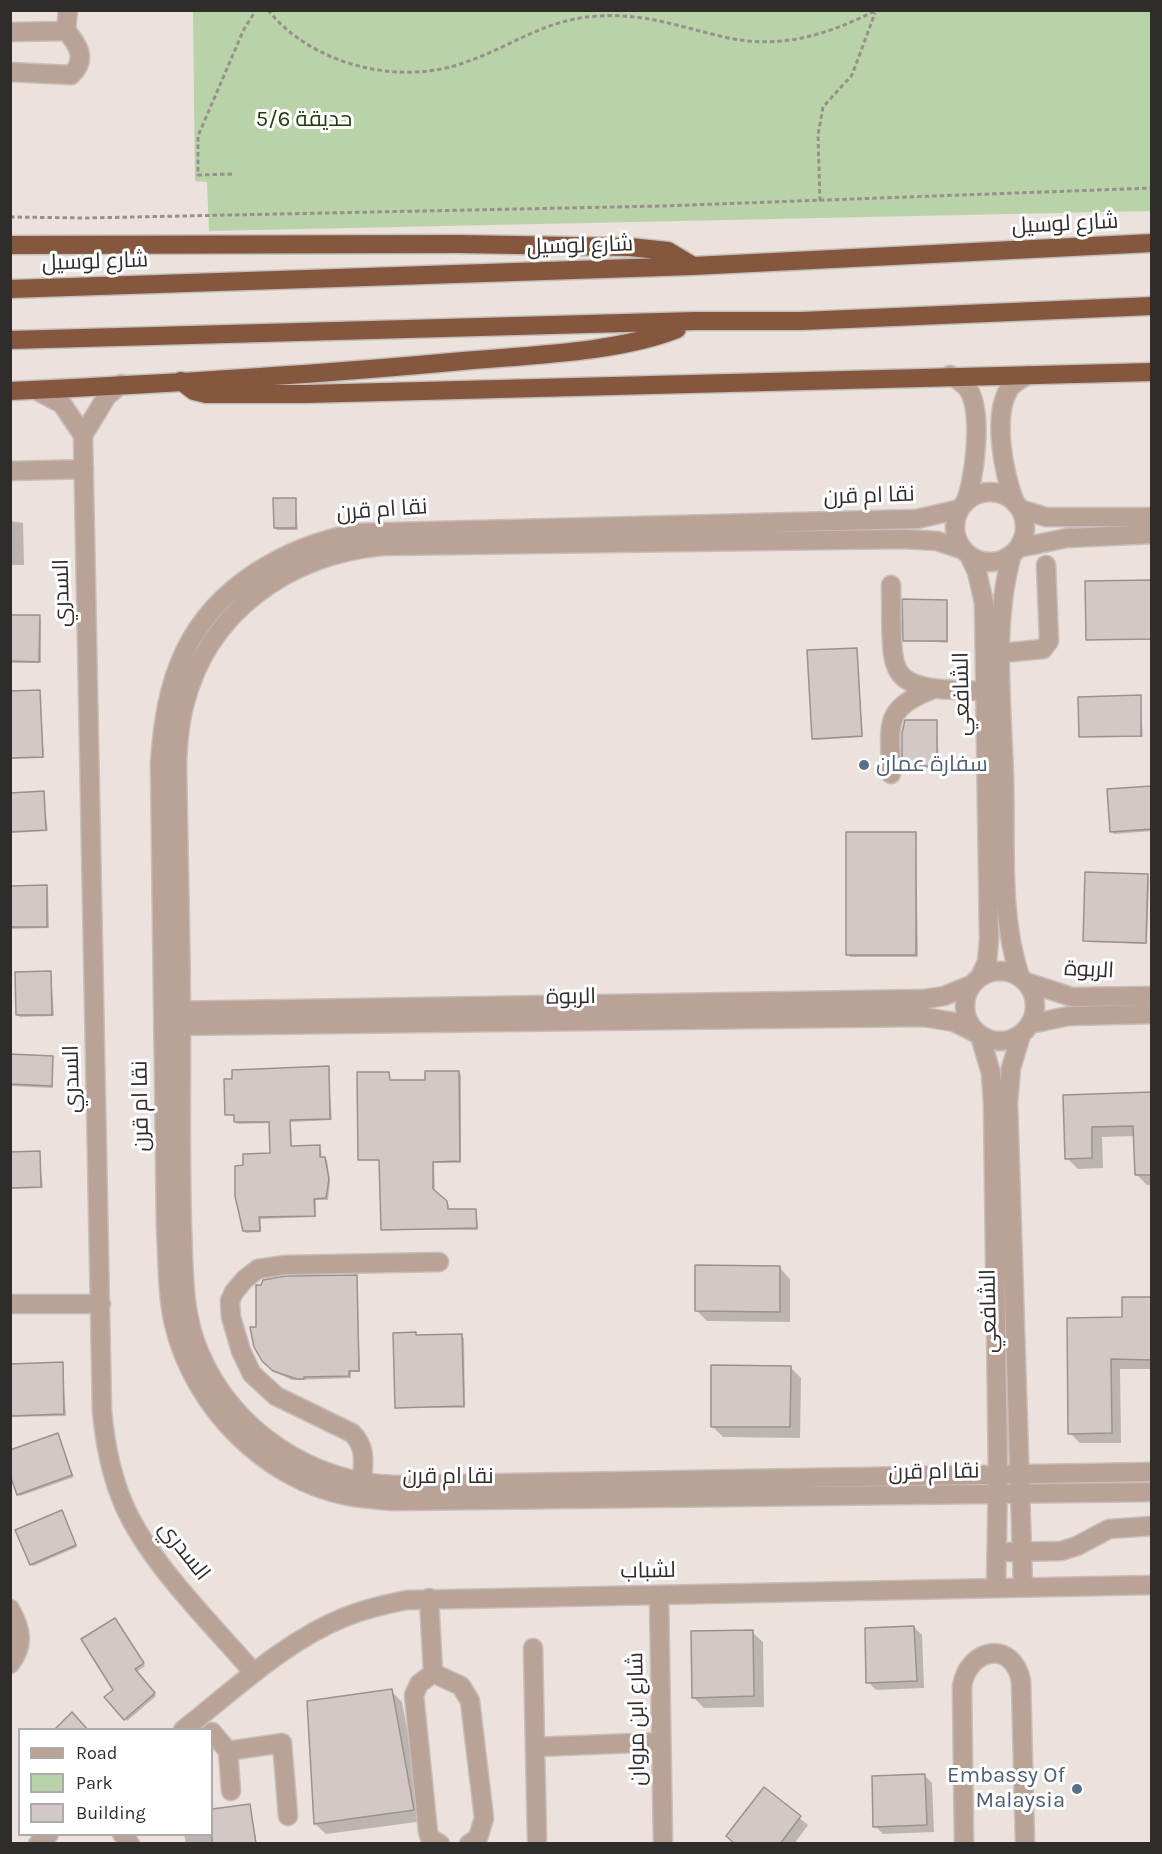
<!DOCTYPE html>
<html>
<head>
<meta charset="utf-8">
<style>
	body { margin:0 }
	#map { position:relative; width:1162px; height:1854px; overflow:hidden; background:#ebe2de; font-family:Karla,sans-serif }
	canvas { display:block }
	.frame { position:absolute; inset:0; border:12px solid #302c2b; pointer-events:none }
	.legend { position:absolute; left:18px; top:1728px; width:195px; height:108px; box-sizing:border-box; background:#fff; border:2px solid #acabaa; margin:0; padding:8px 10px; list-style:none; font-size:18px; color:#302c2b }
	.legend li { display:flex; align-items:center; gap:12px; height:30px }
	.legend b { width:30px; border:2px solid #acabaa }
</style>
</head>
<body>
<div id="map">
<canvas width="1162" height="1854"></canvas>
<div class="frame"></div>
<ul class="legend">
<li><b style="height:8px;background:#baa297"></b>Road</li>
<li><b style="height:16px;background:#b9d2a8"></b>Park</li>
<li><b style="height:16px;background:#d2c8c6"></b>Building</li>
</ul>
</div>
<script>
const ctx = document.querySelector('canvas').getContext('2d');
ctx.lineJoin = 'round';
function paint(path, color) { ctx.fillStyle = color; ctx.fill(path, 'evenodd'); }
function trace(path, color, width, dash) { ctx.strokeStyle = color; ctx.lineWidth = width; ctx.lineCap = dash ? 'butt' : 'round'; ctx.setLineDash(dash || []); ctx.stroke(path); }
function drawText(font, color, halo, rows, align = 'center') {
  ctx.font = font + ' Karla,Cairo,sans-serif'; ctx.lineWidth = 6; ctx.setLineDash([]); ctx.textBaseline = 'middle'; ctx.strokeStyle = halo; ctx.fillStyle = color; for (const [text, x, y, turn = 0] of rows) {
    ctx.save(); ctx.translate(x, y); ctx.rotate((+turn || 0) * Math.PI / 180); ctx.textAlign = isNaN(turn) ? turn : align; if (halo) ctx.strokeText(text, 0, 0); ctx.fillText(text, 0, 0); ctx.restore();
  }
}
const green = new Path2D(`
	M 193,11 L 1151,11 L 1151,211 L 209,231 L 207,182 L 195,181 Z`);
const shadow = new Path2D(`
	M 295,499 L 298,530 L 277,530 L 275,528 Z
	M 10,521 L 23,523 L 24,565 L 10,565 Z
	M 1152,582 L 1152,640 L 1088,639 Z
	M 947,601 L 948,643 L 905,640 Z
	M 10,616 L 41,619 L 41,663 L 10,663 Z
	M 856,649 L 863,737 L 816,740 L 813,738 Z
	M 40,692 L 44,758 L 10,759 L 10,693 Z
	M 1140,697 L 1143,737 L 1080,736 Z
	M 937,722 L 939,768 L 906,767 L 904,765 Z
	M 1152,787 L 1152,831 L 1114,834 L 1112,832 Z
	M 43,792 L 48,831 L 10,833 L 10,794 Z
	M 916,834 L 918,957 L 850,957 L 848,955 Z
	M 1147,876 L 1149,878 L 1147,944 L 1087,942 L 1085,940 Z
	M 10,887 L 48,889 L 49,928 L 10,929 Z
	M 51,973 L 54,1016 L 20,1017 L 18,1015 Z
	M 10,1056 L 53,1058 L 53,1088 L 10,1086 Z
	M 328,1068 L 332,1120 L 291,1122 L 292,1148 L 321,1149 L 322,1159 L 327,1160 L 330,1182 L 328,1200 L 316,1200 L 316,1217 L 261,1219 L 261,1232 L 246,1233 L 244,1230 L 244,1167 L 272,1154 L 271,1123 L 237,1124 L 235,1116 L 227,1114 Z
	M 389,1073 L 391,1082 L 427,1081 L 459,1073 L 461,1075 L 461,1163 L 434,1163 L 435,1192 L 449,1205 L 449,1211 L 476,1210 L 478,1230 L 382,1229 L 381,1161 L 359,1159 Z
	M 1152,1093 L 1152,1185 L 1147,1185 L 1136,1174 L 1135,1136 L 1102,1137 L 1103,1168 L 1078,1169 L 1067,1158 L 1065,1096 Z
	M 39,1152 L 43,1188 L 10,1189 L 10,1153 Z
	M 780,1268 L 790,1279 L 790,1322 L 707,1321 L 696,1310 Z
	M 357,1276 L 360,1372 L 351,1372 L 351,1378 L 292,1380 L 277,1373 L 263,1360 L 258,1329 Z
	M 1152,1298 L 1152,1369 L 1120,1369 L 1121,1443 L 1080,1443 L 1070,1433 L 1123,1319 Z
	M 395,1334 L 464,1338 L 465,1408 L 397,1407 Z
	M 62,1364 L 66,1416 L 10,1417 L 10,1366 Z
	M 790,1367 L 801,1378 L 800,1438 L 723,1437 L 712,1426 Z
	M 57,1435 L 74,1477 L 20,1496 L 18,1494 Z
	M 64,1514 L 77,1547 L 33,1566 L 31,1564 Z
	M 117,1621 L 145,1666 L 136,1672 L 156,1696 L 127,1721 L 106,1697 L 115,1690 Z
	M 914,1627 L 922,1635 L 924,1688 L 876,1690 L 868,1682 Z
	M 752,1632 L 763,1642 L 764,1707 L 704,1708 L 693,1697 Z
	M 391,1691 L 402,1702 L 424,1821 L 326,1834 L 315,1824 Z
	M 924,1775 L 932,1783 L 934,1832 L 883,1834 L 875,1826 Z
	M 764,1789 L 808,1825 L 794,1844 L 735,1844 Z
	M 250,1805 L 257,1844 L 186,1844 L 184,1834 L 212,1834 L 212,1811 Z`);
const building = new Path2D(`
	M 273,498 L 296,498 L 296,528 L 274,528 Z
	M 1152,580 L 1152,639 L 1086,640 L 1085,581 Z
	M 902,599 L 947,600 L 947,641 L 903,641 Z
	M 10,615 L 40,615 L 39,662 L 10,661 Z
	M 857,648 L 862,736 L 812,739 L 807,650 Z
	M 40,690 L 43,757 L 10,758 L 10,691 Z
	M 1141,695 L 1141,736 L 1079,737 L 1078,697 Z
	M 905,720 L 937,720 L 937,766 L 902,766 L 902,733 Z
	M 1152,786 L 1152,829 L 1110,832 L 1107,789 Z
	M 44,791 L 46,830 L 10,832 L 10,793 Z
	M 846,832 L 916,832 L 916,955 L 846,955 Z
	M 1085,872 L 1148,874 L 1146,943 L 1083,941 Z
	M 47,885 L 47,927 L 10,927 L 10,886 Z
	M 51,971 L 52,1015 L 16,1015 L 15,972 Z
	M 10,1054 L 53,1056 L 52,1086 L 10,1084 Z
	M 329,1066 L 330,1119 L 290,1120 L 291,1146 L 320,1145 L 320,1157 L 325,1157 L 329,1179 L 326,1198 L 314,1199 L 315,1216 L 259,1217 L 260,1231 L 243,1231 L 235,1196 L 235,1166 L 243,1165 L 243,1154 L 270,1153 L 269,1122 L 234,1122 L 234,1115 L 225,1115 L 224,1079 L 232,1079 L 232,1070 Z
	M 425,1071 L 459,1071 L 460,1161 L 433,1162 L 433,1189 L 447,1201 L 448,1209 L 476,1209 L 477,1228 L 381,1230 L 379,1160 L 358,1160 L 357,1072 L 389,1072 L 390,1080 L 425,1080 Z
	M 1152,1092 L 1152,1175 L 1135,1175 L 1133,1126 L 1092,1127 L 1092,1158 L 1065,1159 L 1063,1095 Z
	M 40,1151 L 41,1187 L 10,1188 L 10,1152 Z
	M 695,1265 L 780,1266 L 780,1312 L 695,1311 Z
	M 357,1275 L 359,1371 L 349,1371 L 349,1376 L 304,1377 L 304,1379 L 297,1379 L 273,1371 L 262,1361 L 254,1347 L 250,1327 L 256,1327 L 256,1285 L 261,1285 L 263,1280 L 286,1276 Z
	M 1122,1297 L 1152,1297 L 1152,1360 L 1111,1359 L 1112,1433 L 1068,1434 L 1067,1318 L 1122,1317 Z
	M 416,1332 L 416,1335 L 462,1334 L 464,1406 L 395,1408 L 393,1333 Z
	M 63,1362 L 64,1414 L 10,1416 L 10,1364 Z
	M 711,1365 L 791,1366 L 790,1427 L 711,1427 Z
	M 58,1433 L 72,1475 L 17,1495 L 10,1475 L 10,1450 Z
	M 62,1510 L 76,1545 L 30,1565 L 15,1530 Z
	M 115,1618 L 144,1663 L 135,1669 L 155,1693 L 124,1720 L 104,1697 L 113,1690 L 81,1639 Z
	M 914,1626 L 917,1681 L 866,1683 L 865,1628 Z
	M 753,1630 L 754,1696 L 692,1698 L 691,1631 Z
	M 392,1689 L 414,1810 L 314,1824 L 307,1701 Z
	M 72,1712 L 88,1730 L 54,1730 Z
	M 925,1774 L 927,1825 L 873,1827 L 872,1776 Z
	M 764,1787 L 801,1816 L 780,1844 L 735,1844 L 726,1836 Z
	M 250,1804 L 256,1844 L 212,1844 L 212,1809 Z`);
const path = new Path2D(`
	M 268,10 C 312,65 398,86 463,63 C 512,47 543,19 599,16 C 644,13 681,27 724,37 C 780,50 827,35 877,10
	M 232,174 L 198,175 L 198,136 L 244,29 L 256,10
	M 820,201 L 818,135 L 823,107 L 852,75 L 875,13
	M 10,217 L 85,218 L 662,206 L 1152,188`);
const minor = new Path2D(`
	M 10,32 L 66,31 L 68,10
	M 10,72 L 71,75 C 87,60 79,45 66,31
	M 950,375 C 956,379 964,383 968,389 C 983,411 975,480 965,503
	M 36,390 L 62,404 L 83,435 L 102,1411 C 105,1444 111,1475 124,1505 C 149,1563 212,1624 254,1673
	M 83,435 L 107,396 L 121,384
	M 10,471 L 84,469
	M955 527a35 35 0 1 1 70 0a35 35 0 1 1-70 0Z
	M 1015,503 C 1004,474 992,417 1009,389 C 1014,382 1021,379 1028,375
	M 960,509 L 917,519 L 356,533 C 287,546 217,585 185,651 C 168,686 163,724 160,762 L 166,1228 C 168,1260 167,1293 174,1324 C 193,1406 265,1480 348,1496 C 363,1499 378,1500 393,1501 L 1152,1492
	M 1020,509 L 1046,517 L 1152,517
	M 1018,548 L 1067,538 L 1152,534
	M 964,550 L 937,541 L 904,539 L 382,546 C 289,555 207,611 184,706 C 179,724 178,742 177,761 C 178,850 181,939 181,1029 C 181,1095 180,1162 182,1229 C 184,1271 182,1314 200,1354 C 234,1432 312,1483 396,1485 L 1152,1472
	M 1012,554 C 992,625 1002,704 1004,777 C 1006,843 999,914 1020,977
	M 969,555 L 977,572 L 984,603 L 989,940 L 987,962 L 980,977
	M 891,585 C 893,681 881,689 985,691
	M 1002,653 L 1043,649 L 1049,641 L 1046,565
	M 891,774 C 891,727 881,709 931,690
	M965 1006a35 35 0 1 1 70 0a35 35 0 1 1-70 0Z
	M 1026,982 L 1072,997 L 1152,996
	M 169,1011 L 925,999 L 944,996 L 971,985
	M 1030,1024 L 1069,1016 L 1152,1014
	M 169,1026 L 924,1017 L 954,1022 L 976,1033
	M 1021,1035 L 1011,1068 L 1008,1102 L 1023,1587
	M 980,1036 L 991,1073 L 993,1104 L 998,1475 L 996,1587
	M 10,1304 L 101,1304
	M 362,1483 C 363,1463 367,1448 352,1433 L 276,1396 L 252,1374 L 241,1351 L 231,1317 L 230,1301 L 234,1292 L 245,1279 L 258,1269 L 285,1265 L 439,1262
	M 1009,1552 L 1061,1551 L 1077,1546 L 1109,1529 L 1152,1526
	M 659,1595 L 663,1844
	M 429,1598 L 433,1673
	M 10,1609 C 21,1629 25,1644 10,1664
	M 533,1648 L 535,1747
	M 433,1673 L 461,1686 L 470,1701 L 484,1818 L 478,1838 L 469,1844
	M 433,1673 L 419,1684 L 414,1695 L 428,1832 L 430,1838 L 440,1844
	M 183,1730 C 234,1690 285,1641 345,1617 C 365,1609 386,1604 407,1600 L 1152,1585
	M 212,1732 L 228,1751 L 282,1743 L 288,1816
	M 228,1751 L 231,1791
	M 122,1834 L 130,1844
	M 537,1840 L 535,1747 L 661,1742
	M 38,1844 L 49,1834
	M 964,1844 L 962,1686 C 969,1647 1013,1640 1021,1681 L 1025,1844`);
const highway = new Path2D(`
	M 10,245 L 459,244 L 630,247 L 668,251 L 693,266
	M 10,289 L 693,266 L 1152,243
	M 10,340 L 696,321 L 801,321 L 1152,306
	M 181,381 L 194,391 L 206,394 L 306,394 L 1152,372
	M 10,391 C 161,384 312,375 463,361 C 529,355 616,353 677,329`);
const markers = [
	[864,765,6,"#5c6f8a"],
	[1077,1789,6,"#5c6f8a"]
];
const parkNames = [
	["حديقة 5/6",304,120]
];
const streetNames = [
	["شارع لوسيل",1065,224,-3],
	["شارع لوسيل",580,246,-2],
	["شارع لوسيل",95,262,-2],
	["نقا ام قرن",869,496,-2],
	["نقا ام قرن",382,510,-4],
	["السدري",62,593,-91],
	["الشافعي",962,694,-91],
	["الربوة",1089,970,3],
	["الربوة",571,997,-1],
	["السدري",72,1079,-91],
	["نقا ام قرن",141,1106,-91],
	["الشافعي",989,1311,-91],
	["نقا ام قرن",934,1472,-1],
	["نقا ام قرن",448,1477],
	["السدري",184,1551,52],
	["لشباب",648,1571,-1],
	["شارع ابن مروان",637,1719,-91]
];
const serviceNames = [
	["سفارة عمان",876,765],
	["Embassy Of",1065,1776,"right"],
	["Malaysia",1065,1801,"right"]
];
paint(green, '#b9d2a8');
paint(shadow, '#0003');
paint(building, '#d2c8c6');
trace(building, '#9b9190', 1.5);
trace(minor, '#c6beba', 21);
trace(highway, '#c6beba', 21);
trace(path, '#97908e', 3, [4.5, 3]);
trace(minor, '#baa297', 18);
trace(highway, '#85573f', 18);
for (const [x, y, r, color] of markers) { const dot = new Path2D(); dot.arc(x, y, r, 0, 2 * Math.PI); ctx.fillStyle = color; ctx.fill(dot); trace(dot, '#fff', 2); }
drawText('22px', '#223a07', '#fff', parkNames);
drawText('22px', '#302c2b', '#fff', streetNames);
drawText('22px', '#4e5e75', '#fff', serviceNames, 'left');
</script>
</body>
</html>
